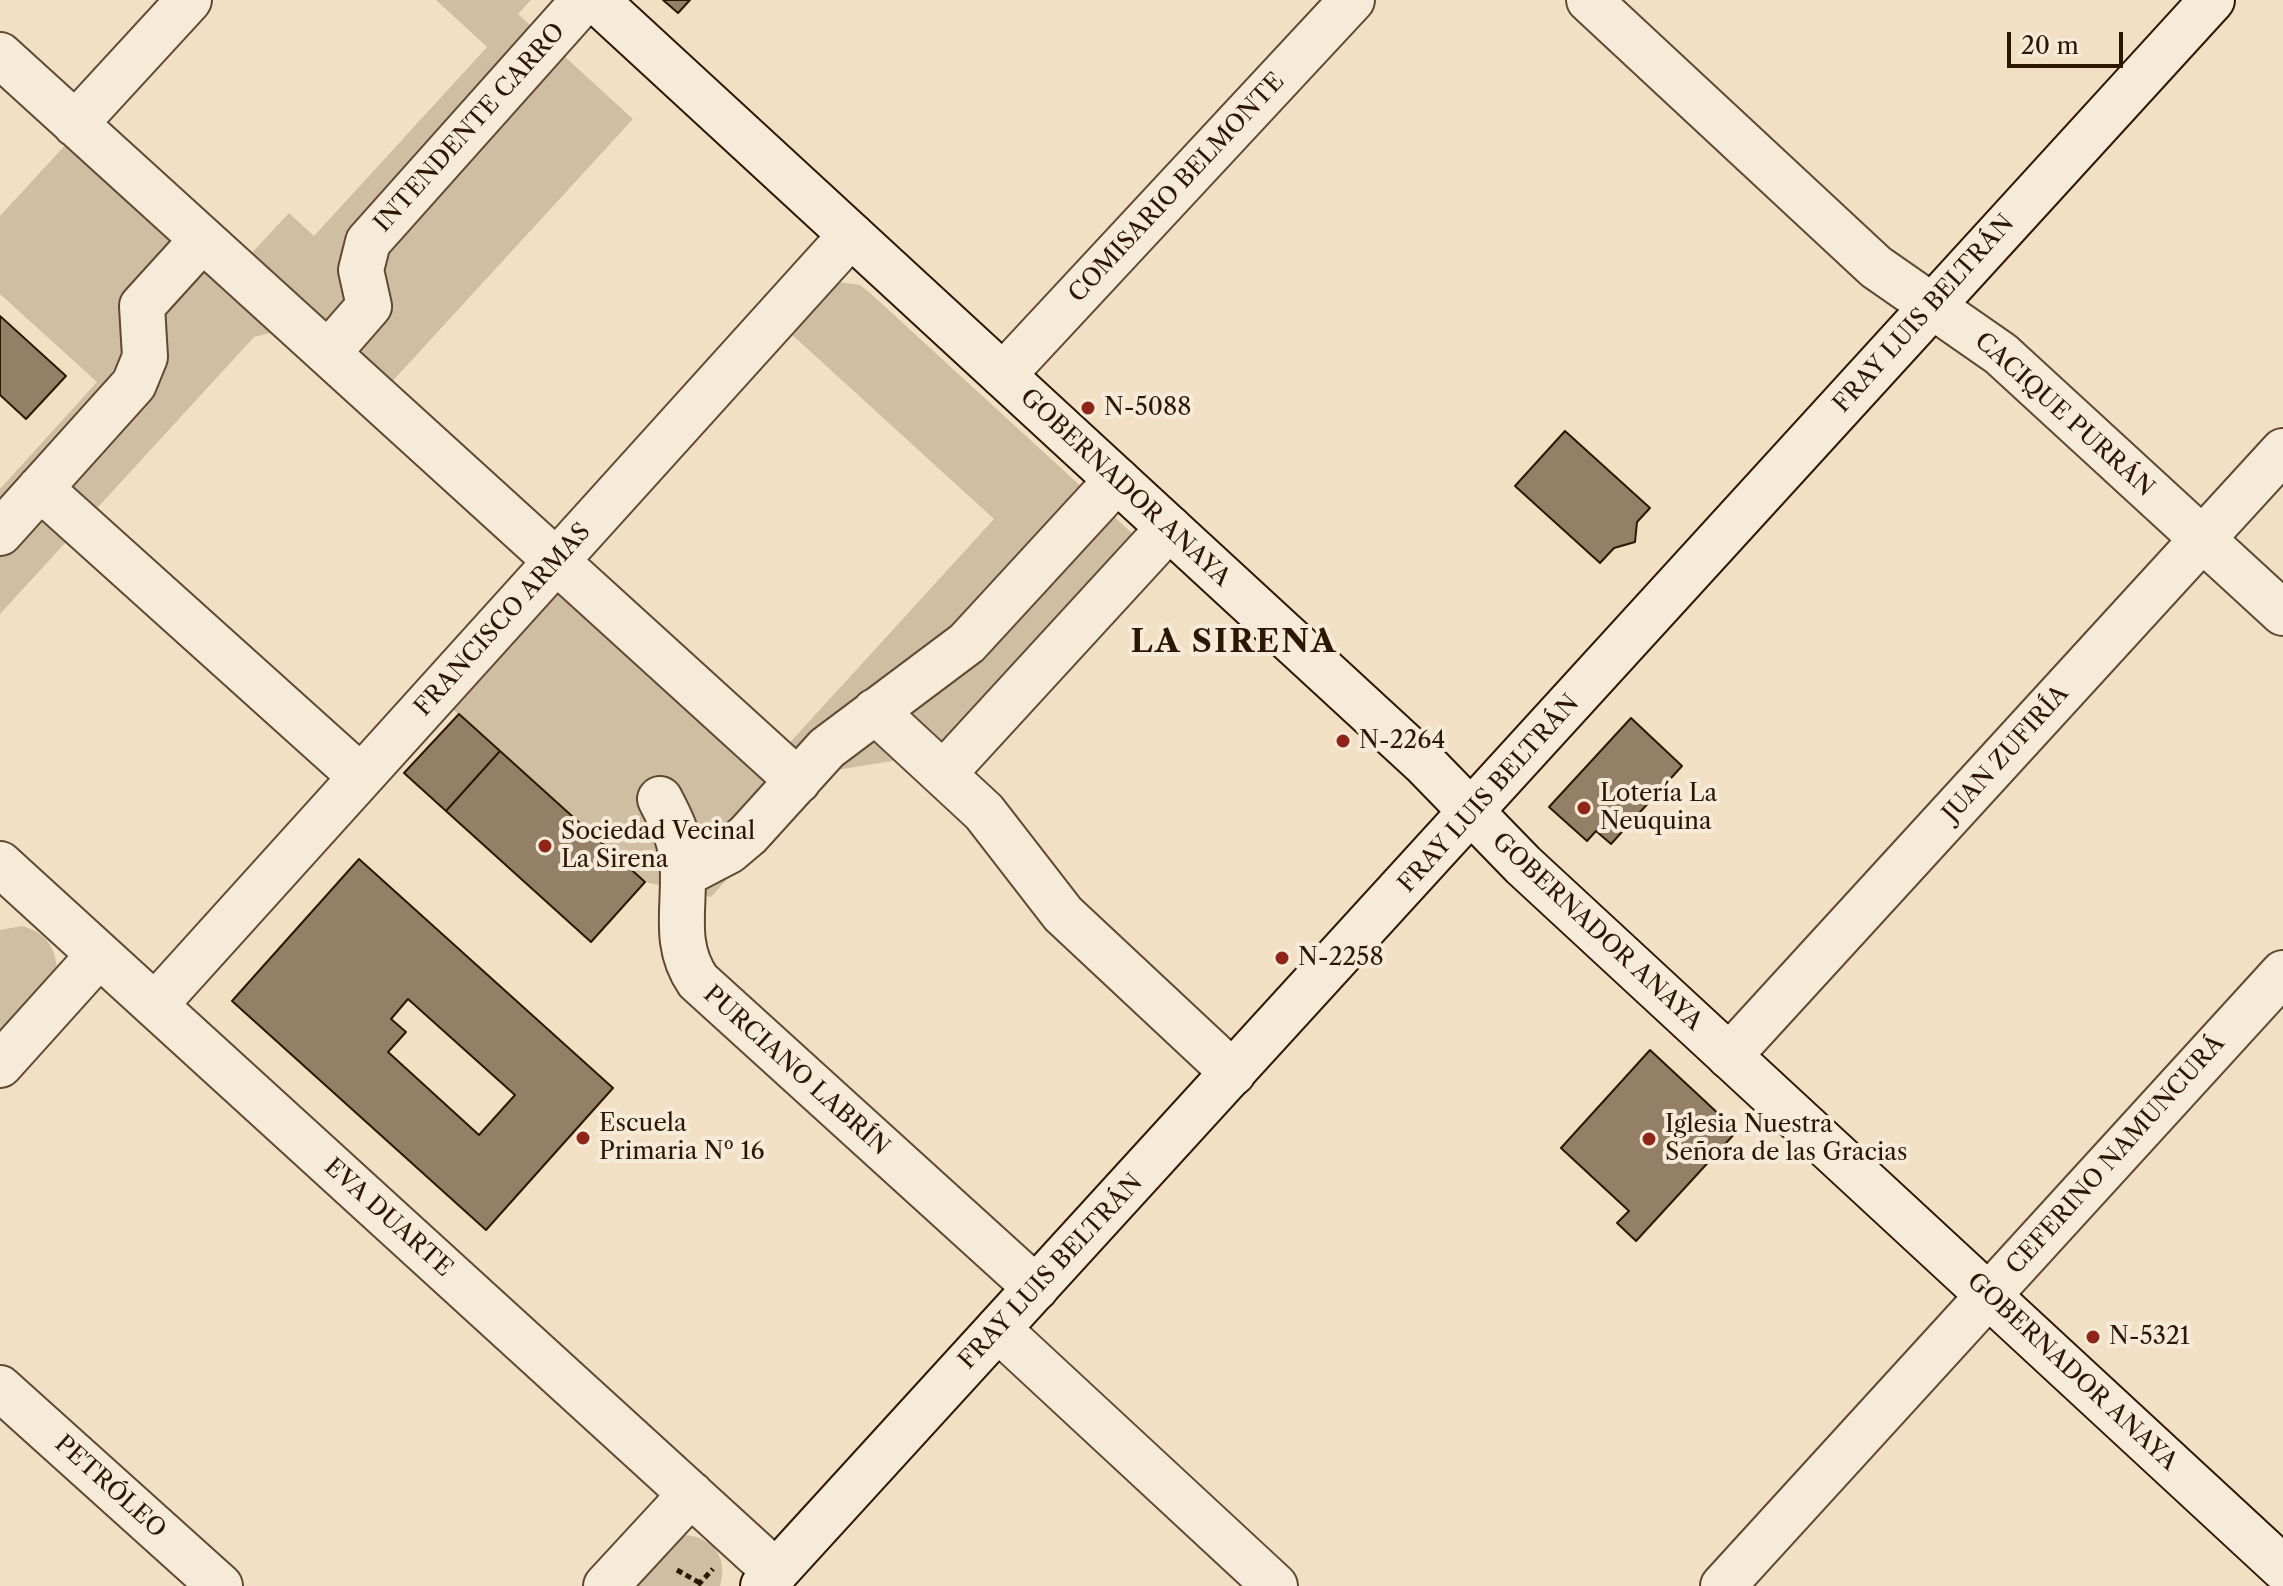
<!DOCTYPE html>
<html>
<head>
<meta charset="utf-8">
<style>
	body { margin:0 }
	#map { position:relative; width:2283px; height:1586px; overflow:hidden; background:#f1e0c4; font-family:"Libre Caslon Text",serif }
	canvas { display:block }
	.scale { position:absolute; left:2007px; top:32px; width:116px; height:36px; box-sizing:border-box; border:4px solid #2d1700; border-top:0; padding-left:10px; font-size:24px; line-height:28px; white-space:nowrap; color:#2d1700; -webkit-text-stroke:6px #f6ebd9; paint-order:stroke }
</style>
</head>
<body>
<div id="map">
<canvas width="2283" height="1586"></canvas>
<div class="scale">20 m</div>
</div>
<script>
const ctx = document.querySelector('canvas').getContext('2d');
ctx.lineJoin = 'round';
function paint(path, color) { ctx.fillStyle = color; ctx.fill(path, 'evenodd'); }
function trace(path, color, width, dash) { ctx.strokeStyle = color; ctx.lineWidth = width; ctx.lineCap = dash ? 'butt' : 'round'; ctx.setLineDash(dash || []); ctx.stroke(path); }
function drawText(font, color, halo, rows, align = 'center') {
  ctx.font = font + ' "Libre Caslon Text",serif'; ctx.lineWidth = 8; ctx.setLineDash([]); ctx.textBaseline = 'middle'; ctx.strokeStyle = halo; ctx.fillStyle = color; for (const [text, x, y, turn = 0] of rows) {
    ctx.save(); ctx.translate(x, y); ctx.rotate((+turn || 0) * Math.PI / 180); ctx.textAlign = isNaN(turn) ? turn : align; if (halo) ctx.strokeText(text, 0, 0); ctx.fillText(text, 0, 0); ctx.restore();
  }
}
const green = new Path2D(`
	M 436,0 L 531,0 L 518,14 L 633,119 L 366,410 L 279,331 L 254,337 L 0,614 L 0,489 L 97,382 L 0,294 L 0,216 L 93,115 L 249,256 L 289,213 L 314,236 L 487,47 Z
	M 839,282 L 860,285 L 869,292 L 1158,557 L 978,747 L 824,772 L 711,897 L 645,882 L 448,705 L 577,562 L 784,749 L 994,519 L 789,332 Z
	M 22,926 C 45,932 56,947 57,971 L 0,1045 L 0,930 Z
	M 683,1535 C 712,1536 729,1557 720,1586 L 625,1586 Z`);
const building = new Path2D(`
	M 663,0 L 690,0 L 678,13 Z
	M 0,316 L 66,376 L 26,419 L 0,395 Z
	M 1565,431 L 1650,508 L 1637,522 L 1635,542 L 1614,548 L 1600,563 L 1515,486 Z
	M 459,714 L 500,751 L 446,811 L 404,773 Z
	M 1631,718 L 1682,766 L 1611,844 L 1596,831 L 1587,841 L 1549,807 Z
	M 500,751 L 645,882 L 591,942 L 446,811 Z
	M 359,859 L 613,1088 L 486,1230 L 232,1001 ZM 408,999 L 515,1095 L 479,1135 L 388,1052 L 406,1032 L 391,1019 Z
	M 1650,1050 L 1737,1131 L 1636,1241 L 1617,1223 L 1629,1211 L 1561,1148 Z`);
const path = new Path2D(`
	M 677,1570 L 700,1583
	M 698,1585 L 713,1569`);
const street = new Path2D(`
	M 1589,0 L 1876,267 L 2001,354 L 2283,613
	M 0,55 L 798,781
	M 75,124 L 189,0
	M 328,353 L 369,306 L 361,270 L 368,242 L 584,0
	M 1003,375 L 1352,0
	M 40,488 L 361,777
	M 0,533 L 134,384 L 145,357 L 142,306 L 202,240
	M 875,711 L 984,812 L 1063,914 L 1233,1073
	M 944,773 L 1169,528
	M 660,799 C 670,818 679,836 682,858 C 687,902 671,942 698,981 L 1036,1288
	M 0,864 L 776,1572
	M 683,875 L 729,851 L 748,835 L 827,748 L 967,643 L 1117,480
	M 155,1005 L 851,235
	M 1729,1056 L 2283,451
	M 0,1065 L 99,955
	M 998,1329 L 1275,1586
	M 0,1388 L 220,1586
	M 606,1586 L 691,1494
	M 1723,1586 L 2283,973`);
const secondary = new Path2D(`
	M 596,0 L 1424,763 L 1523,865 L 2283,1568
	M 763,1586 L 2212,0`);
const markers = [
	[1088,408,8,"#8f2418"],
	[1343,741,8,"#8f2418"],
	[1584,808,8,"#8f2418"],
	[545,846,8,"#8f2418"],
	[1282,958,8,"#8f2418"],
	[583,1138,8,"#8f2418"],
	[1649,1139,8,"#8f2418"],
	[2093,1337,8,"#8f2418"]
];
const streetNames = [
	["INTENDENTE CARRO",470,128,-48],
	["COMISARIO BELMONTE",1177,188,-47],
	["FRAY LUIS BELTRÁN",1924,314,-48],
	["CACIQUE PURRÁN",2064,415,42],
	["GOBERNADOR ANAYA",1125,488,43],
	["FRANCISCO ARMAS",503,620,-48],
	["JUAN ZUFIRÍA",2006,754,-48],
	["FRAY LUIS BELTRÁN",1489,794,-48],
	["GOBERNADOR ANAYA",1597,932,43],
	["PURCIANO LABRÍN",796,1071,42],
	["CEFERINO NAMUNCURÁ",2116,1155,-48],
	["EVA DUARTE",388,1218,42],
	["FRAY LUIS BELTRÁN",1051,1272,-47],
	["GOBERNADOR ANAYA",2072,1372,43],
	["PETRÓLEO",110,1487,42]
];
const poiNames = [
	["N-5088",1104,408],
	["N-2264",1359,741],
	["Lotería La",1600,794],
	["Neuquina",1600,822],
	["Sociedad Vecinal",561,832],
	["La Sirena",561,860],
	["N-2258",1298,958],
	["Escuela",599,1124],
	["Primaria Nº 16",599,1152],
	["Iglesia Nuestra",1665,1125],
	["Señora de las Gracias",1665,1153],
	["N-5321",2109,1337]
];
const districtNames = [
	["LA SIRENA",1234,643]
];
paint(green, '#d0bea3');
paint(building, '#938066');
trace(building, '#2d1700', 2);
trace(street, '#5e4931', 48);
trace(secondary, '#2d1700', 48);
trace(path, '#2d1700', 5, [6, 4]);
trace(street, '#f6ebd9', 44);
trace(secondary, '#f6ebd9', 44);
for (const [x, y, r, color] of markers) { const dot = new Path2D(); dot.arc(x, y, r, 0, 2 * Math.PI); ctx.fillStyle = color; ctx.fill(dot); trace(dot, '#f6ebd9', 3); }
drawText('24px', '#2d1700', '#f6ebd9', streetNames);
drawText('24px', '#2d1700', '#f6ebd9', poiNames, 'left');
ctx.letterSpacing = '2px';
drawText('bold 32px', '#2d1700', '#f6ebd9', districtNames);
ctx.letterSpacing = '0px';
</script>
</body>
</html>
